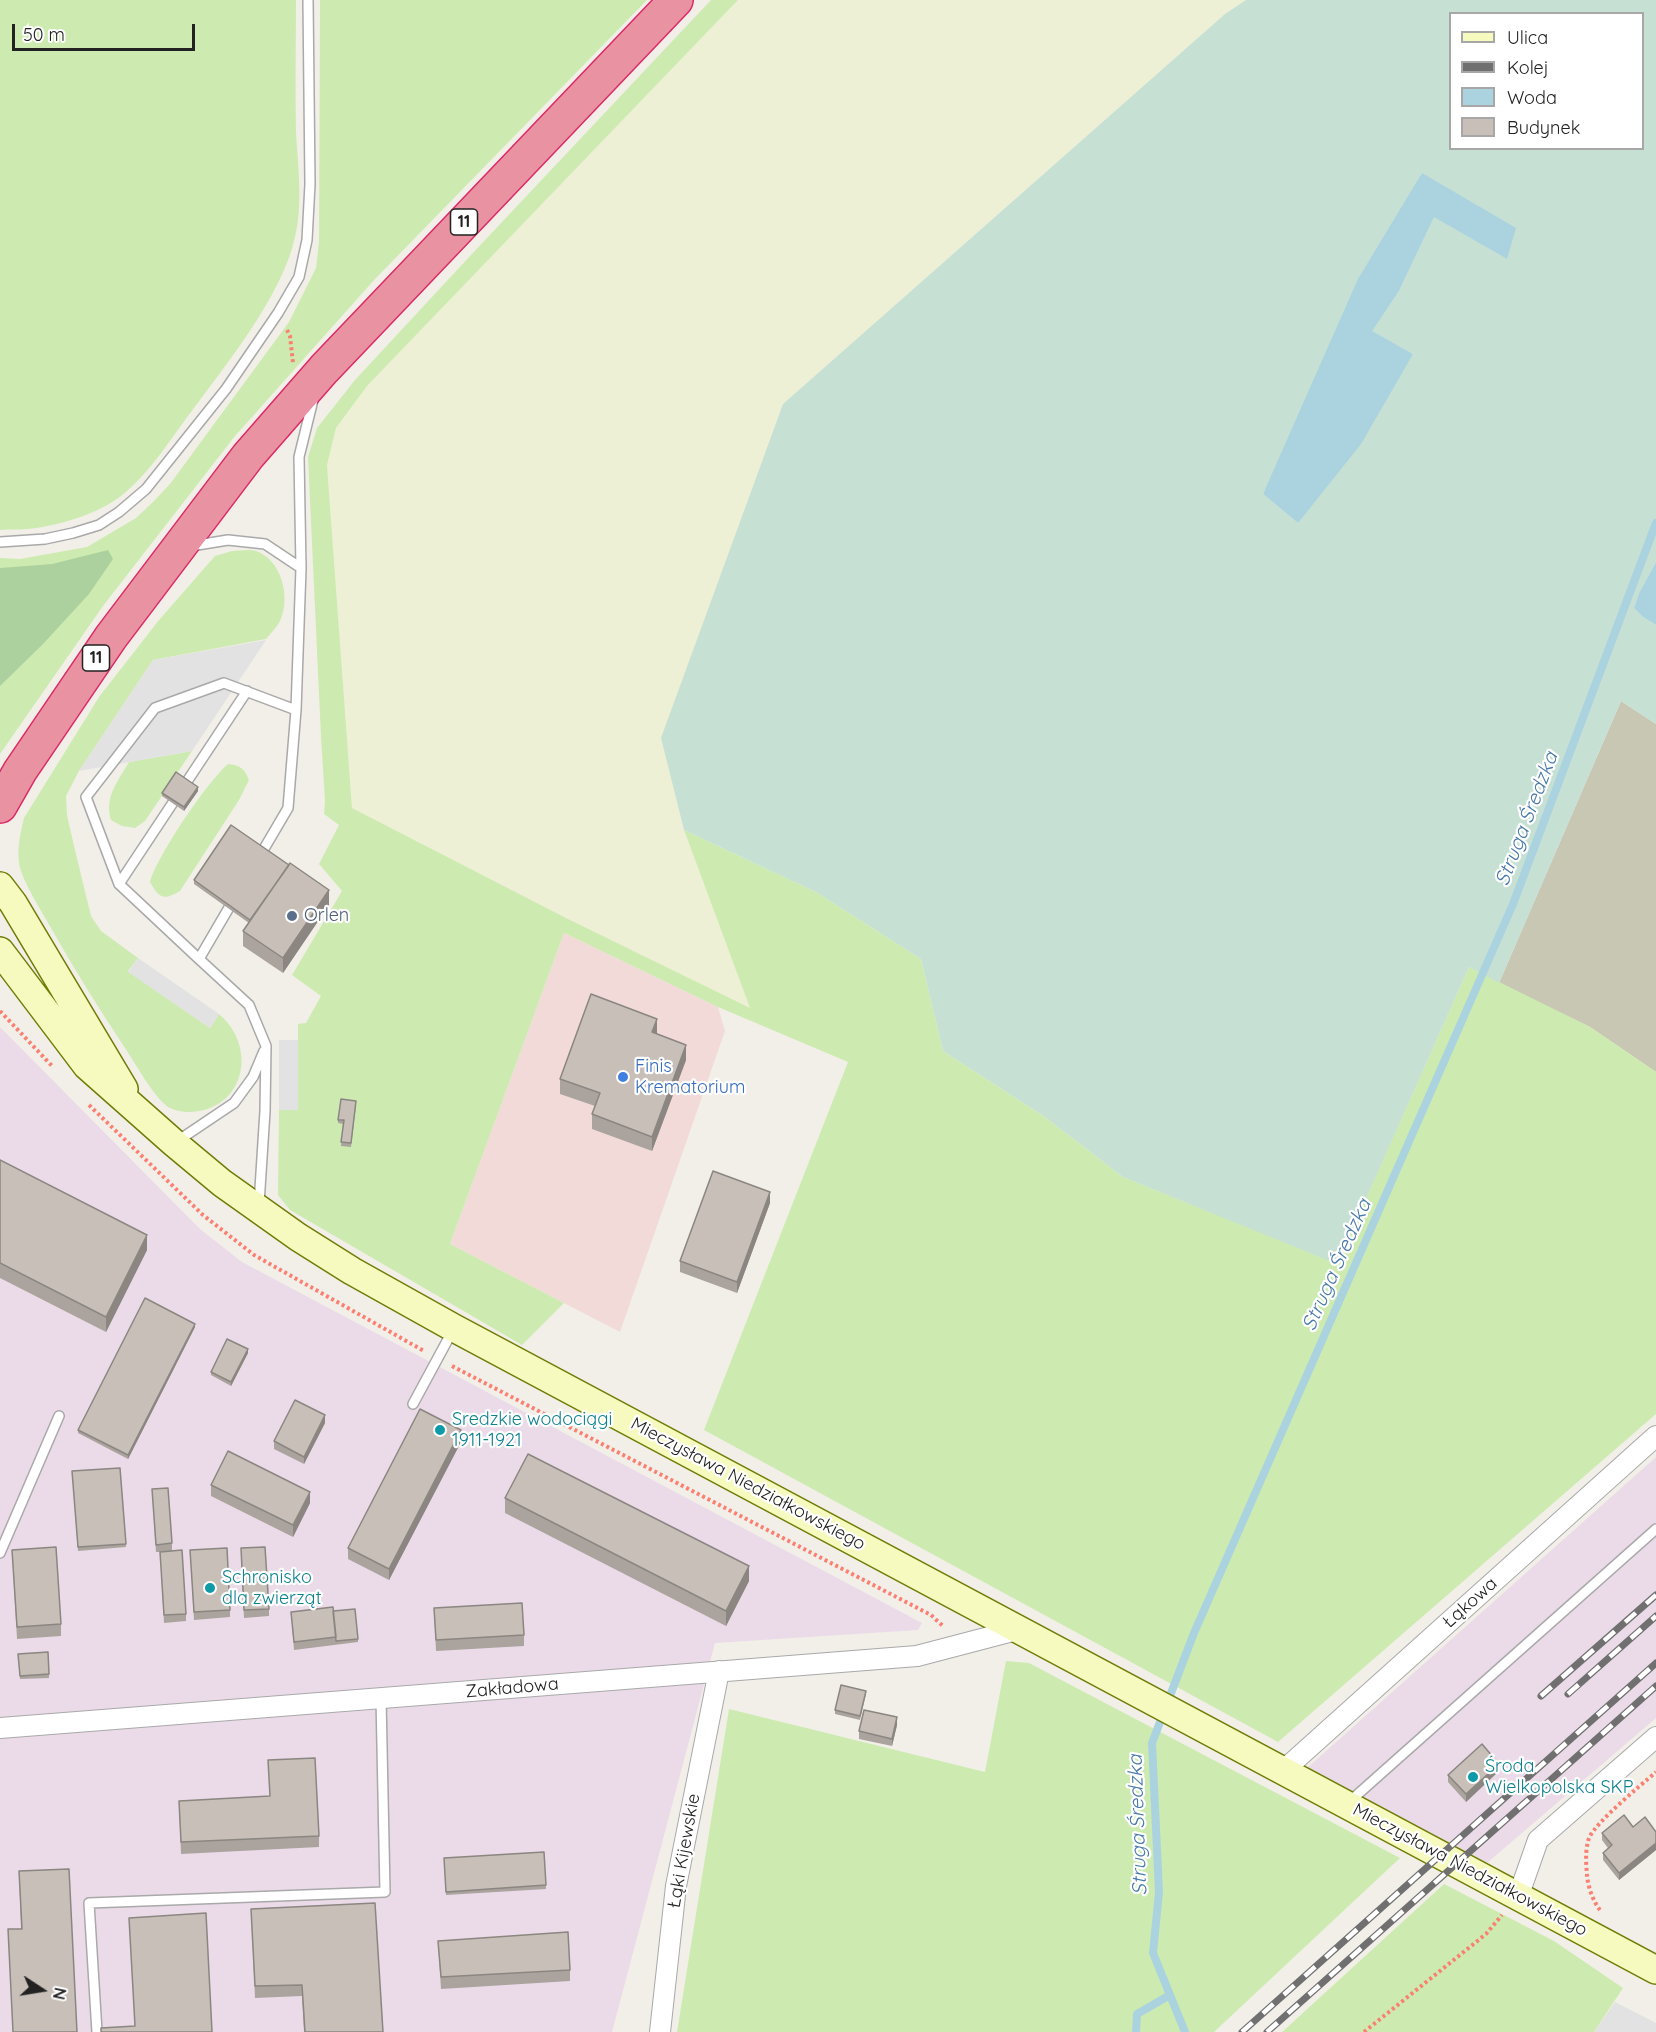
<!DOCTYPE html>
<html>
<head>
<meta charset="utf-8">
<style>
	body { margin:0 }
	#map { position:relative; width:1656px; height:2032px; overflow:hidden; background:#f2efe9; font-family:Quicksand,sans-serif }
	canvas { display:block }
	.legend { position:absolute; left:1449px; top:12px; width:195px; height:138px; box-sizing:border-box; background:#fff; border:2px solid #a7a7a7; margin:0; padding:8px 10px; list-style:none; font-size:18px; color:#222 }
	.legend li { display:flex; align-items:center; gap:12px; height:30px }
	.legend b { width:30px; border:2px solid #a7a7a7 }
	.north { position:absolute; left:12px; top:1960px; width:60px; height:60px; -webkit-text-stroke:4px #fff; paint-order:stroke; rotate:102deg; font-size:16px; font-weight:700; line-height:24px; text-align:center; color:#222 }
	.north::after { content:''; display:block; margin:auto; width:21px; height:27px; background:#222; clip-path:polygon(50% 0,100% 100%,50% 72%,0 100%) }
	.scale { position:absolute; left:12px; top:24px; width:183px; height:27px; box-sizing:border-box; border:3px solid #222; border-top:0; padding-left:8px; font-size:18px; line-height:21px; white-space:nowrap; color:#222; -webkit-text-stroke:4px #fff; paint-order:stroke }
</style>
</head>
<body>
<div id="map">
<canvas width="1656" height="2032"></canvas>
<ul class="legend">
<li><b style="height:8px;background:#f7fabf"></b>Ulica</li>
<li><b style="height:8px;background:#707070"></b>Kolej</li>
<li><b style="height:16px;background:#aad3df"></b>Woda</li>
<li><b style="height:16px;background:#c7bfb8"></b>Budynek</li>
</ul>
<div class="north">N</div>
<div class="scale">50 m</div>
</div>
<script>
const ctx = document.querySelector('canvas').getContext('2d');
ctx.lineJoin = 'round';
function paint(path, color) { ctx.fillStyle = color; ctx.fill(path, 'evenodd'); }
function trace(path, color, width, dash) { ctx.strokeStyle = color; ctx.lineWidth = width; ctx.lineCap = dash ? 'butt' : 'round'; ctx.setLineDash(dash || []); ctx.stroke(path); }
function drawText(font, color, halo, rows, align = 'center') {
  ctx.font = font + ' Quicksand,sans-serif'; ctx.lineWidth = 4.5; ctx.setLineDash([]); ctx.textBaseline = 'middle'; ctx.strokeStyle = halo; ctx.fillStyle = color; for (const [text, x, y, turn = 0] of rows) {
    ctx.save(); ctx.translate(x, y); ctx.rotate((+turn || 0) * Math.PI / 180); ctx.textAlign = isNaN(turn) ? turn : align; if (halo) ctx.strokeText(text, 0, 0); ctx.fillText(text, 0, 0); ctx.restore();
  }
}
const commercial = new Path2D(`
	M 564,933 L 718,1007 L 725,1031 L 620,1332 L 450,1244 Z`);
const industrial = new Path2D(`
	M 0,1027 L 200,1229 L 242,1262 L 922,1623 L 918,1630 L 715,1643 L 612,2032 L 0,2032 Z
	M 1656,1457 L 1656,1718 L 1487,1863 L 1307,1768 Z`);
const construction = new Path2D(`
	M 1621,701 L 1656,724 L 1656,1072 L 1590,1027 L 1499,983 Z`);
const farmland = new Path2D(`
	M 738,0 L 1246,0 L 1225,14 L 783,404 L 662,738 L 684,831 L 751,1009 L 566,918 L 352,808 L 327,465 L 336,428 L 367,386 Z`);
const grass = new Path2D(`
	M 0,0 L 296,0 C 296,44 295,88 296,132 C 298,166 303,204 295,237 C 283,294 226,365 191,412 C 170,440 149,474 121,496 C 99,513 64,524 36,528 C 25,530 12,529 0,530 Z
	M 320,0 L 647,0 L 375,279 L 235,436 L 103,606 L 0,754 L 0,558 L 20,559 L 87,547 L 136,518 L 153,502 L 170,484 L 289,322 L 316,268 L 319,242 Z
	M 711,0 L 738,0 L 367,386 L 336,428 L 327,465 L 352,808 L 566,918 L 750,1008 L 684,830 L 816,892 L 921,959 L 943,1051 L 1045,1117 L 1123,1177 L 1337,1263 L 1469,967 L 1590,1027 L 1656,1072 L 1656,1414 L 1278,1742 L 704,1430 L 848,1062 L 718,1007 L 564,933 L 450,1244 L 564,1303 L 522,1345 L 290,1210 L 278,1195 L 279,1110 L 298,1110 L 298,1024 L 306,1023 L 321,996 L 292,975 L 342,891 L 319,864 L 339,825 L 324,814 L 325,801 L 321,737 L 308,457 L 317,428 L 355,380 L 470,256 Z
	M 232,551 C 239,551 249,549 256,551 C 282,560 291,598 280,621 C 277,627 270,634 266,639 L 153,660 L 79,771 L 66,796 L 67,815 L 74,846 L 91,916 L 101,931 L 138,958 L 128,971 L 210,1028 L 219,1014 C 259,1048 244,1111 189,1112 C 183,1112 173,1110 168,1107 C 154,1097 135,1063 125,1048 C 99,1009 74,969 51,928 C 42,912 25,885 20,868 C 16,851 20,835 24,818 L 99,697 L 159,620 L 215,556 Z
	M 192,751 L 145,821 L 135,828 L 122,826 L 111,820 C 104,797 118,781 129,762 Z
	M 228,764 C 240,765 245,769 249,780 L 239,800 L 180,891 C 163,901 159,898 150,882 C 157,856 207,782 228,764 Z
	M 1006,1661 L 1029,1663 L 1400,1858 L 1214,2032 L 677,2032 L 729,1709 L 985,1772 Z
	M 1444,1884 L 1554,1941 L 1623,1988 L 1594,2032 L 1282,2032 Z`);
const forest = new Path2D(`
	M 108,550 L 113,559 L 89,594 L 43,644 L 0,686 L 0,568 L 52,564 Z`);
const wetland = new Path2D(`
	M 1246,0 L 1656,0 L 1656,562 L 1639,593 L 1634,608 L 1643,617 L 1656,625 L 1656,724 L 1621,701 L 1499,983 L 1469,967 L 1337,1264 L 1123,1177 L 1045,1117 L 943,1051 L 921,959 L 816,892 L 684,830 L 661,738 L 783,404 L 1225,14 ZM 1450,14 L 1642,14 L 1642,148 L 1450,148 ZM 1422,173 L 1507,259 L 1434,216 L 1399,291 L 1371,331 L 1413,354 L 1298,523 L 1263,494 Z`);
const parking = new Path2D(`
	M 266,640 L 192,751 L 79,771 L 153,660 Z
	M 138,958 L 219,1014 L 210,1028 L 128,972 Z
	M 279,1040 L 298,1040 L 298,1110 L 279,1110 Z
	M 1615,2002 L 1656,2023 L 1656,2032 L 1594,2032 Z`);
const water = new Path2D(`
	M 1422,173 L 1516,228 L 1507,259 L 1434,217 L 1399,291 L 1372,331 L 1413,354 L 1361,444 L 1298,523 L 1263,494 L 1358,279 Z
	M 1656,562 L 1656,625 L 1643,617 L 1634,608 L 1639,593 Z`);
const stream = new Path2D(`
	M 1136,2032 L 1137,2014 L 1170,1995
	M 1185,2032 L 1153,1953 L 1159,1892 L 1152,1743 L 1194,1633 L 1513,904 L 1656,523`);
const path = new Path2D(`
	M 287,330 L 290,336 L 293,363
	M 0,1011 L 53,1067
	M 89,1105 L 203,1215 L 254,1255 L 424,1351
	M 452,1366 L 931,1615 L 943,1626
	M 1600,1910 C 1593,1901 1588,1887 1587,1875 C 1586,1863 1585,1850 1589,1838 C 1597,1821 1640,1786 1656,1772
	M 1364,2032 L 1486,1934 L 1502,1915`);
const lane = new Path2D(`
	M 0,542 L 45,539 L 73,533 L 99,525 L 119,512 L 146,489 L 226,389 L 278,313 L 299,277 L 307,240 L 310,184 L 308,0
	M 191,546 L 228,540 L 265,544 L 301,568
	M 258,859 L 288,808 L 296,710 L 301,568 L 299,457 L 313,400
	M 119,884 L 247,691
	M 234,899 L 199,959 L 249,1005 L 266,1046 L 265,1111 L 259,1204
	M 199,959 L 119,884 L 86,797 L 155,708 L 224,683 L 296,710
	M 176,1142 L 234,1103 L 253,1077 L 264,1051
	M 413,1404 L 453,1330
	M 0,1553 L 59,1416
	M 1349,1802 L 1656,1529
	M 97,2032 L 89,1903 L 385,1892 L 381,1698`);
const street = new Path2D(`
	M 0,1728 L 917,1656 L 1020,1629
	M 1284,1770 L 1656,1436
	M 1518,1897 L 1538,1840 L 1656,1737
	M 660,2032 L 676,1886 L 719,1671`);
const secondary = new Path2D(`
	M 0,886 L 13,903 L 124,1089
	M 0,951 L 87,1066 L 174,1143 L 222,1183 L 298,1237 L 352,1271 L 454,1328 L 1656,1970`);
const highway = new Path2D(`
	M 0,806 L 20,771 L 111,637 L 248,456 L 324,369 L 676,0`);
const rail = new Path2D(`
	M 1568,1694 L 1656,1616
	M 1541,1696 L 1656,1595
	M 1242,2032 L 1656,1663
	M 1267,2032 L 1656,1686`);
const wall = new Path2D(`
	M 198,791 L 184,811 L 162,796 L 162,793 Z
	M 194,880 L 329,905 L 283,973 L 243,946 L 243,931 L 249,923 L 194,884 Z
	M 657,1034 L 686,1060 L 652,1151 L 592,1129 L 592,1114 L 595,1106 L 560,1094 L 560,1079 Z
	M 356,1105 L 351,1147 L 341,1146 L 343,1124 L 338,1123 L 338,1120 Z
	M 0,1160 L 147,1250 L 106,1332 L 0,1278 Z
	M 770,1203 L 737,1293 L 680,1272 L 680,1261 Z
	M 195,1327 L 128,1459 L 78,1433 L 78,1430 Z
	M 248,1353 L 231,1386 L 211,1375 L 211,1372 Z
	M 325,1423 L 304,1464 L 274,1449 L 274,1441 Z
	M 461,1442 L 389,1580 L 348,1559 L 348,1548 Z
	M 120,1468 L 126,1547 L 78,1551 L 72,1471 Z
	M 211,1485 L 310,1503 L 293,1537 L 211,1496 Z
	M 152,1489 L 172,1543 L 172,1551 L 186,1614 L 186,1621 L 164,1623 L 160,1552 L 156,1552 Z
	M 505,1498 L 749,1581 L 726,1626 L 505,1513 Z
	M 12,1550 L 61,1624 L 61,1636 L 17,1639 Z
	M 190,1550 L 230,1610 L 230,1617 L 194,1620 Z
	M 241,1556 L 269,1609 L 269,1616 L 244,1618 Z
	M 434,1608 L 524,1635 L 524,1646 L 436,1651 Z
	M 333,1611 L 358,1639 L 358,1642 L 294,1650 L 291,1612 Z
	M 18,1654 L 49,1674 L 49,1678 L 20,1679 Z
	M 866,1694 L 860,1720 L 835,1714 L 835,1710 Z
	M 897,1725 L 892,1746 L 859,1739 L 859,1731 Z
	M 268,1760 L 319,1836 L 319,1847 L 181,1854 L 179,1801 L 270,1796 Z
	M 1499,1771 L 1466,1802 L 1448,1782 L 1448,1775 Z
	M 1633,1827 L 1656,1832 L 1656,1850 L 1619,1880 L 1603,1860 L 1603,1853 L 1608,1848 L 1602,1840 L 1602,1833 Z
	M 544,1852 L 546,1889 L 446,1895 L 444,1858 Z
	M 19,1871 L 77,2032 L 13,2032 L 8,1929 L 21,1929 Z
	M 251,1909 L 383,2032 L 304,2032 L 302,1996 L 255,1998 Z
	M 129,1918 L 212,2032 L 135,2026 Z
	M 438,1941 L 570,1970 L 570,1981 L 441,1989 Z`);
const shadedWall = new Path2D(`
	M 198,787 L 198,791 L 184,811 L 184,807 Z
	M 329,890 L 329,905 L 283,973 L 283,958 Z
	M 657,1019 L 657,1034 L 652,1032 Z
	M 686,1045 L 686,1060 L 652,1151 L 652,1137 Z
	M 770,1192 L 770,1203 L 737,1293 L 737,1282 Z
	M 147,1235 L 147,1250 L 106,1332 L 106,1317 Z
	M 195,1324 L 195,1327 L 128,1459 L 128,1455 Z
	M 248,1349 L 248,1353 L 231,1386 L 231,1382 Z
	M 325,1415 L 325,1423 L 304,1464 L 304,1457 Z
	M 461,1430 L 461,1442 L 389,1580 L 389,1569 Z
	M 310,1492 L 310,1503 L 293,1537 L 293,1525 Z
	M 749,1566 L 749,1581 L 726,1626 L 726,1611 Z
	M 897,1717 L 897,1725 L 892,1746 L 892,1739 Z
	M 1499,1764 L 1499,1771 L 1466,1802 L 1466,1794 Z
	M 1656,1843 L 1656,1850 L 1619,1880 L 1619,1873 Z`);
const building = new Path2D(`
	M 176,772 L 198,787 L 184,807 L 162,793 Z
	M 231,825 L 289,865 L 250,920 L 194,880 Z
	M 290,863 L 329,890 L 283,958 L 243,931 Z
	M 591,994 L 657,1019 L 652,1032 L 686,1045 L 652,1137 L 592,1114 L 600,1093 L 560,1079 Z
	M 341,1099 L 356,1101 L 351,1143 L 341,1142 L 344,1120 L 338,1120 Z
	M 0,1160 L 147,1235 L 106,1317 L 0,1263 Z
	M 713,1171 L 770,1192 L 737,1282 L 680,1261 Z
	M 145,1298 L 195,1324 L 128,1455 L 78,1430 Z
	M 227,1339 L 248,1349 L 231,1382 L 211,1372 Z
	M 295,1400 L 325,1415 L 304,1457 L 274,1441 Z
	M 420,1409 L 461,1430 L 389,1569 L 348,1548 Z
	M 228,1451 L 310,1492 L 293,1525 L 211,1485 Z
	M 528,1454 L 749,1566 L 726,1611 L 505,1498 Z
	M 120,1468 L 126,1544 L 78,1547 L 72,1471 Z
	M 168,1488 L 172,1543 L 156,1545 L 152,1489 Z
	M 56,1547 L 61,1624 L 17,1627 L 12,1550 Z
	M 265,1547 L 269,1609 L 244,1610 L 241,1548 Z
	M 227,1548 L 230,1610 L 194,1612 L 190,1550 Z
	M 182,1550 L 186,1614 L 164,1615 L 160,1552 Z
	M 522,1603 L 524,1635 L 436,1640 L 434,1608 Z
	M 333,1607 L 336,1637 L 294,1642 L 291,1612 Z
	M 355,1609 L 358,1639 L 336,1641 L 333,1611 Z
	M 48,1652 L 49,1674 L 20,1676 L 18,1654 Z
	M 841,1685 L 866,1691 L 860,1716 L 835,1710 Z
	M 864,1710 L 897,1717 L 892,1739 L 859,1731 Z
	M 1482,1744 L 1499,1764 L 1466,1794 L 1448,1775 Z
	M 315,1758 L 319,1836 L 181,1842 L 179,1801 L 270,1796 L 268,1760 Z
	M 1624,1815 L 1633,1827 L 1645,1817 L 1656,1832 L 1656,1843 L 1619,1873 L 1603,1853 L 1612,1845 L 1602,1833 Z
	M 544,1852 L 546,1885 L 446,1892 L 444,1858 Z
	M 69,1869 L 77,2032 L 13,2032 L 8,1929 L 22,1929 L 19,1871 Z
	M 375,1903 L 383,2032 L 305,2032 L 302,1985 L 255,1986 L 251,1909 Z
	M 206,1913 L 212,2032 L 101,2032 L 101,2028 L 135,2026 L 129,1918 Z
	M 568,1932 L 570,1970 L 441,1977 L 438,1941 Z`);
const markers = [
	[292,916,6,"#5c6f8a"],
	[623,1077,6,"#3f7fe0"],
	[440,1430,6,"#0f9aa8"],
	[210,1588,6,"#0f9aa8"],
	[1473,1777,6,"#0f9aa8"]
];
const shields = [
	[464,222,27],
	[96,658,27]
];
const shieldNames = [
	["11",464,222],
	["11",96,658]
];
const serviceNames = [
	["Orlen",304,916]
];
const shopNames = [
	["Finis",635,1067],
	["Krematorium",635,1088]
];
const cultureNames = [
	["Sredzkie wodociągi",452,1420],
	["1911-1921",452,1441],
	["Schronisko",222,1578],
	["dla zwierząt",222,1599],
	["Środa",1485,1767],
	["Wielkopolska SKP",1485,1788]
];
const streetNames = [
	["Mieczysława Niedziałkowskiego",748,1484,28],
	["Łąkowa",1470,1603,-42],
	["Zakładowa",512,1688,-5],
	["Łąki Kijewskie",684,1851,-80],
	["Mieczysława Niedziałkowskiego",1470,1870,28]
];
const waterNames = [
	["Struga Średzka",1527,819,-69],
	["Struga Średzka",1337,1265,-66],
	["Struga Średzka",1138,1825,-92]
];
paint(commercial, '#f2dad9');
paint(industrial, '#ebdbe8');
paint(construction, '#c7c7b4');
paint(farmland, '#eef0d5');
paint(grass, '#cdebb0');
paint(forest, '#add19e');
paint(wetland, '#c6e0d4');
paint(parking, '#e2e2e2');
paint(water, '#aad3df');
trace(stream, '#aad3df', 8);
trace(lane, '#a9a9a9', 12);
trace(street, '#a9a9a9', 22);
trace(secondary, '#707d05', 30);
trace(highway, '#dc2a67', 36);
trace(path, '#fa8072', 4, [3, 3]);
trace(lane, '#fff', 9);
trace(street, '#fff', 20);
trace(secondary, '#f7fabf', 27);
trace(highway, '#e892a2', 33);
trace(rail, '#707070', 7);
trace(rail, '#fff', 4.5, [14]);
paint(wall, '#aba49e');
paint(shadedWall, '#8b8681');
paint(building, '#c7bfb8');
trace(building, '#8b8681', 1.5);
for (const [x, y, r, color] of markers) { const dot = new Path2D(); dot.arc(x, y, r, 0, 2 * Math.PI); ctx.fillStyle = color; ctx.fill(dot); trace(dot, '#fff', 2); }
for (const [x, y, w] of shields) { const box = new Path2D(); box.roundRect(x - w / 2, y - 13, w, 26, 4.5); ctx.fillStyle = '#fff'; ctx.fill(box); trace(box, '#222', 1.5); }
drawText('bold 16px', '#222', null, shieldNames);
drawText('18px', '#4e5e75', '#fff', serviceNames, 'left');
drawText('18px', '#366cbe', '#fff', shopNames, 'left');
drawText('18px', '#0d838f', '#fff', cultureNames, 'left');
drawText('18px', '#222', '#fff', streetNames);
drawText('italic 20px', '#4a7aab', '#fff', waterNames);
</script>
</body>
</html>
